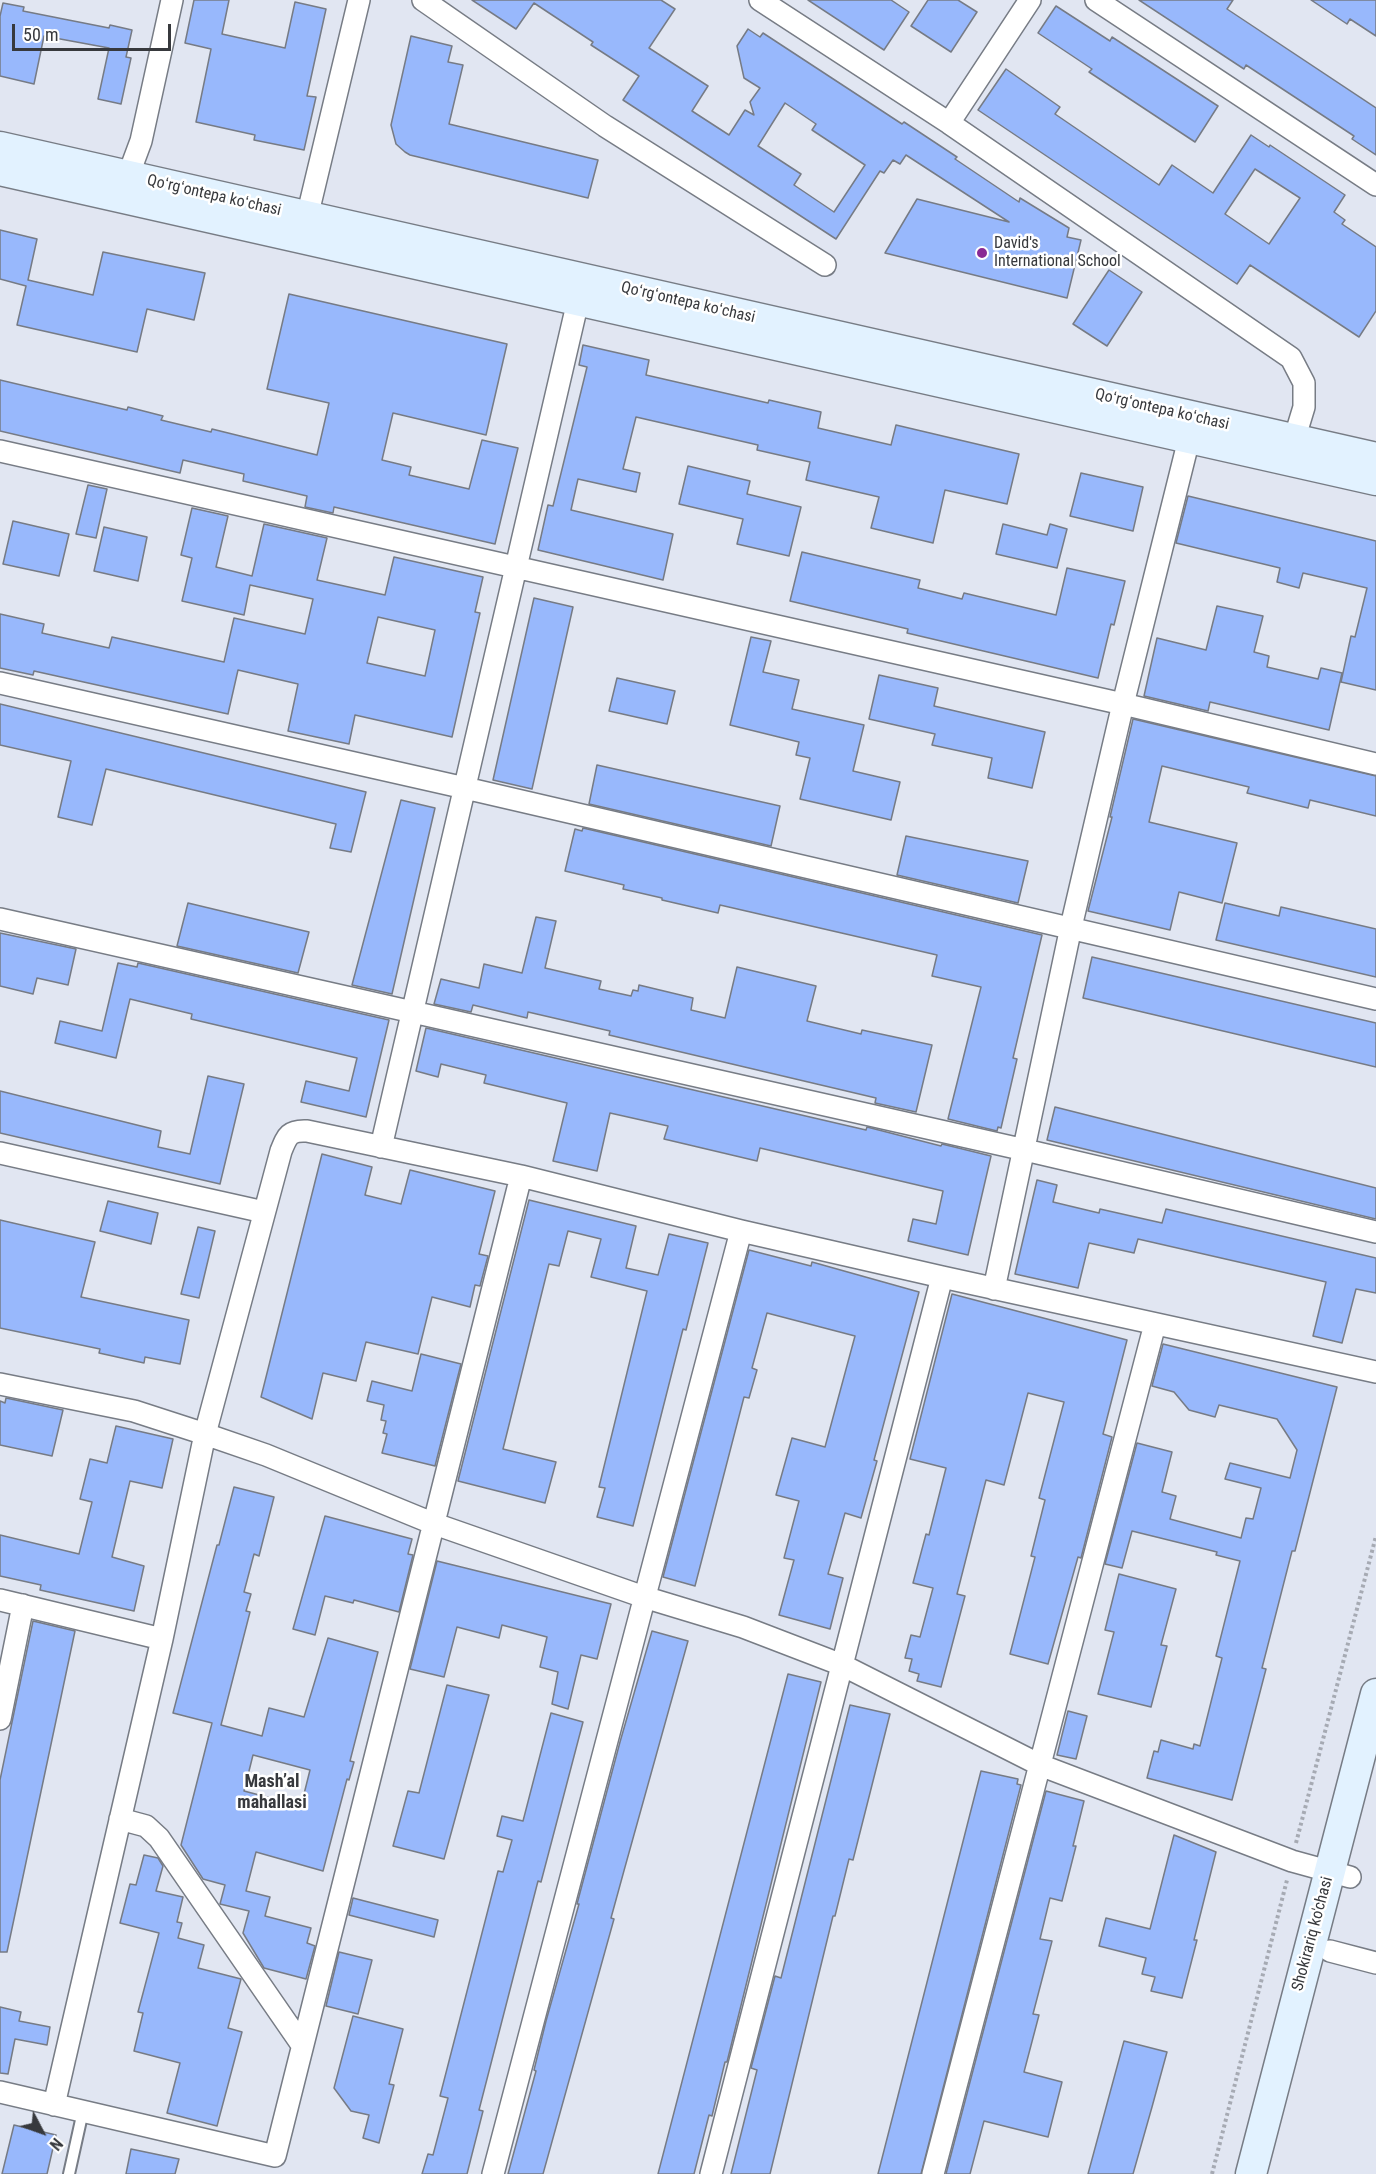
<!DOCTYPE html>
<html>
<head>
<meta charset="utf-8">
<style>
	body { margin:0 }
	#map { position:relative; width:1376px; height:2174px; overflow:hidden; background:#e1e6f2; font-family:"Roboto Condensed",sans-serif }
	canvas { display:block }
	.north { position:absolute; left:12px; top:2102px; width:60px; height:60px; -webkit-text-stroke:4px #fff; paint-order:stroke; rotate:131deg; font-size:16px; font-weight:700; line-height:24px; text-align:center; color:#37393d }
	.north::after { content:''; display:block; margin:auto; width:21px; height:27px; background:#37393d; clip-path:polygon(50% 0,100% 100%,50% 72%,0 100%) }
	.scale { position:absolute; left:12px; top:24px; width:159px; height:27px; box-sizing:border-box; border:3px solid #37393d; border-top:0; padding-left:8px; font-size:18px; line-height:21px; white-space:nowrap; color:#37393d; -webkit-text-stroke:4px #fff; paint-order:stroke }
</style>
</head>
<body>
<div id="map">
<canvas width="1376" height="2174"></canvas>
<div class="north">N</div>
<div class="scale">50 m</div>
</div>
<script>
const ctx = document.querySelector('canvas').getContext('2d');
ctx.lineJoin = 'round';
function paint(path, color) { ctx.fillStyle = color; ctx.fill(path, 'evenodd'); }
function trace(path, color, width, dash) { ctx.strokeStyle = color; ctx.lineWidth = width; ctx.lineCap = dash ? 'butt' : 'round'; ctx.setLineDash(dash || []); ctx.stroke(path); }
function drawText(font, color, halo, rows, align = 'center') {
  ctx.font = font + ' "Roboto Condensed",sans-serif'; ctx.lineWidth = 5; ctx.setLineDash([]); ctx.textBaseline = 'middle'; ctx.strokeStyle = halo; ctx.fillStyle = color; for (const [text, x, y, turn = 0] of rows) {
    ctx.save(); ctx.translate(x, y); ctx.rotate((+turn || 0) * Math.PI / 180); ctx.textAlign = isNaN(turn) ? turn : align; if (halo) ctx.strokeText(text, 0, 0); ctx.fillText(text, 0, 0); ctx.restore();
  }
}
const building = new Path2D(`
	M 194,0 L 229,0 L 222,34 L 285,48 L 295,2 L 326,9 L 307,96 L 316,97 L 304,150 L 254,140 L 255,135 L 196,122 L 211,49 L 185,43 Z
	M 472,0 L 661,0 L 675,9 L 649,48 L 708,86 L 692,111 L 729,135 L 745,110 L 754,115 L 750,102 L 760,88 L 744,78 L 737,46 L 748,29 L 760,37 L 763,33 L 902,124 L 904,122 L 957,157 L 955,159 L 1019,202 L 1020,198 L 1069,228 L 1067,237 L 1081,240 L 1067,298 L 885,253 L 917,199 L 1009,222 L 906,155 L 900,164 L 893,160 L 884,173 L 880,171 L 836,239 L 623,100 L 639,76 L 591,45 L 593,42 L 534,3 L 516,29 ZM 785,103 L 816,124 L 812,130 L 865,165 L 834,212 L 794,185 L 801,174 L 758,146 Z
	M 808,0 L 891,0 L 909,12 L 884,50 Z
	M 928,0 L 958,0 L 977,12 L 951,52 L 911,26 Z
	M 1139,0 L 1233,0 L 1227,9 L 1376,108 L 1376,155 L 1352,139 L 1354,136 L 1246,65 L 1244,69 Z
	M 1311,0 L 1376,0 L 1376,36 L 1350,19 L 1347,24 Z
	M 3,3 L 24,7 L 23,11 L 109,28 L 110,25 L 132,30 L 126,57 L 131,58 L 121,104 L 98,99 L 109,48 L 44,36 L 34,84 L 0,76 L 0,16 Z
	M 1056,6 L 1110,41 L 1112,37 L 1218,106 L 1195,142 L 1089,72 L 1092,69 L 1038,33 Z
	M 411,36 L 452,46 L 448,62 L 463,65 L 449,124 L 598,160 L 588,198 L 410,155 L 405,152 L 396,144 L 391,125 Z
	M 1006,69 L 1060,107 L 1055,114 L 1159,185 L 1172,165 L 1213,193 L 1251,135 L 1269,147 L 1270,145 L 1345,195 L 1334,212 L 1345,220 L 1342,224 L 1376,247 L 1376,311 L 1359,337 L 1250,265 L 1237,284 L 978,110 ZM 1255,169 L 1300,198 L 1269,244 L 1225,214 Z
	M 0,230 L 37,239 L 28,280 L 93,295 L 103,252 L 205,273 L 194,320 L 147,309 L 137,352 L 17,325 L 26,286 L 0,279 Z
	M 1109,270 L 1142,292 L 1107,346 L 1073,324 Z
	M 289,294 L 507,344 L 486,435 L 393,413 L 382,460 L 411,467 L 409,475 L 469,489 L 482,440 L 518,448 L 495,544 L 334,507 L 333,513 L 305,507 L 307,496 L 243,481 L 244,474 L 183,460 L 180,473 L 0,431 L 0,380 L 127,410 L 128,407 L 163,416 L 161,420 L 211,432 L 212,429 L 317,455 L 329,403 L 267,389 Z
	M 583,345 L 649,360 L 646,375 L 768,403 L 769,400 L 821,412 L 818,428 L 891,445 L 896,425 L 1019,454 L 1007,504 L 945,490 L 933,543 L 871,528 L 879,497 L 806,480 L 810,462 L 757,450 L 758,445 L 636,417 L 623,469 L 640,473 L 636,492 L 578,479 L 571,510 L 673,534 L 663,580 L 538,550 L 548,505 L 553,506 L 587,367 L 579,365 Z
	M 688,466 L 750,481 L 747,494 L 801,507 L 789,556 L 737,544 L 743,519 L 679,504 Z
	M 1081,473 L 1143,487 L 1133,531 L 1070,516 Z
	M 88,485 L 107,489 L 96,538 L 76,534 Z
	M 1188,496 L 1376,541 L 1376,690 L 1341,682 L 1351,636 L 1355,637 L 1367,588 L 1303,573 L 1299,588 L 1277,582 L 1280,568 L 1176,543 Z
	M 192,508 L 228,516 L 216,567 L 252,576 L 264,524 L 327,538 L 317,580 L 385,595 L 394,557 L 483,577 L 475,612 L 480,613 L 452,737 L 355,715 L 349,744 L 288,731 L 298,684 L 238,670 L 228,714 L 34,671 L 33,675 L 0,668 L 0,614 L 44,624 L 42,633 L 109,648 L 112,637 L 224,662 L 234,618 L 305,634 L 313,599 L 250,585 L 244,615 L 182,601 L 192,558 L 181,555 ZM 378,617 L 435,630 L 425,676 L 367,663 Z
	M 13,521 L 69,534 L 59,576 L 3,564 Z
	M 1003,524 L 1047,535 L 1050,524 L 1067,529 L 1057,568 L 996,554 Z
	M 104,527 L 147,537 L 138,581 L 94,571 Z
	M 802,552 L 920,580 L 918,588 L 962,599 L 964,593 L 1056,615 L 1067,568 L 1125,581 L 1114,625 L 1111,624 L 1098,678 L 907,633 L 908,629 L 790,601 Z
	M 534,598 L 573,607 L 532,789 L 493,780 Z
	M 1217,606 L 1263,616 L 1254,652 L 1269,656 L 1267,667 L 1318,679 L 1321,668 L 1342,673 L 1329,730 L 1210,702 L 1208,711 L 1144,696 L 1157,638 L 1206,650 Z
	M 751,637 L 771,641 L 763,672 L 799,680 L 792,709 L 864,725 L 853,771 L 900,782 L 891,820 L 800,799 L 810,758 L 796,755 L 799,742 L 730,725 Z
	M 879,675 L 938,688 L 934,706 L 1045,732 L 1032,788 L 988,778 L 992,758 L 932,745 L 935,734 L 869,719 Z
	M 617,678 L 675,691 L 667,724 L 609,711 Z
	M 0,704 L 366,792 L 351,852 L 330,848 L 336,824 L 106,769 L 92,825 L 58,817 L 71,761 L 0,745 Z
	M 1133,719 L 1376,776 L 1376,816 L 1310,800 L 1308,808 L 1247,793 L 1249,787 L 1162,766 L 1149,822 L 1237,843 L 1222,903 L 1179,892 L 1170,930 L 1088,911 L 1112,817 L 1110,817 Z
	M 597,765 L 780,806 L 771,846 L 589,804 Z
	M 401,800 L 435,808 L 392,994 L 352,985 Z
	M 583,828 L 1042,935 L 1013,1058 L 1017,1059 L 1001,1128 L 998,1127 L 997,1131 L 948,1119 L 981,987 L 932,976 L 937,955 L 720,905 L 718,913 L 662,900 L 662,898 L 623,889 L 624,885 L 565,871 L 575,829 L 582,831 Z
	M 906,836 L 1028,861 L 1018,903 L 897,875 Z
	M 188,903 L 309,932 L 298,973 L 177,946 Z
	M 1225,903 L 1279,916 L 1281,907 L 1376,929 L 1376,977 L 1216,940 Z
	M 536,917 L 556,921 L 545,968 L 601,981 L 599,989 L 631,996 L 633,990 L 638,991 L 639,985 L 693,998 L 691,1010 L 725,1018 L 737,967 L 816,986 L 807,1021 L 861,1034 L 862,1030 L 932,1045 L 916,1112 L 875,1103 L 876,1098 L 609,1035 L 610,1031 L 528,1012 L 527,1018 L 473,1005 L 471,1012 L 434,1004 L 441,979 L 479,988 L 484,964 L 522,973 Z
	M 0,933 L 76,949 L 68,985 L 37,978 L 33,994 L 0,986 Z
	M 1092,957 L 1376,1023 L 1376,1067 L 1083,998 Z
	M 118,963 L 137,967 L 138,963 L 389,1020 L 366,1117 L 301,1102 L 306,1081 L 349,1091 L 357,1058 L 191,1019 L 192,1014 L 130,999 L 116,1058 L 55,1043 L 60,1021 L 102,1031 Z
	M 426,1028 L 866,1130 L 867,1127 L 941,1146 L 942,1144 L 991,1156 L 968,1255 L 908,1241 L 913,1219 L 936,1224 L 943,1191 L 760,1148 L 757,1161 L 664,1139 L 668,1126 L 610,1113 L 597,1171 L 553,1161 L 567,1103 L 484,1083 L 486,1075 L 441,1064 L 438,1077 L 416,1071 Z
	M 208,1076 L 244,1084 L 220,1184 L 0,1133 L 0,1091 L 161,1131 L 158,1147 L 190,1154 Z
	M 1055,1107 L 1376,1188 L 1376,1219 L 1047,1140 Z
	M 322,1154 L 372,1167 L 365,1195 L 401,1204 L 410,1170 L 495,1191 L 479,1254 L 488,1256 L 480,1286 L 475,1285 L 470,1307 L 432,1297 L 418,1354 L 366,1342 L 356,1381 L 323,1373 L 312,1419 L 261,1397 Z
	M 1037,1180 L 1057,1185 L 1053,1202 L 1099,1213 L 1100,1209 L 1162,1223 L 1166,1209 L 1376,1258 L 1376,1293 L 1356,1289 L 1342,1343 L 1313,1336 L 1326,1282 L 1138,1239 L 1134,1253 L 1089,1243 L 1078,1288 L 1015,1274 Z
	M 529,1200 L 636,1226 L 626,1268 L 658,1275 L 669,1234 L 708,1243 L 686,1330 L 683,1329 L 633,1526 L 597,1517 L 605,1488 L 599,1487 L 647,1291 L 591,1277 L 601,1239 L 568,1231 L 559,1266 L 549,1264 L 503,1449 L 556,1462 L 545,1503 L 458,1481 Z
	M 108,1201 L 158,1213 L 151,1244 L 100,1231 Z
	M 0,1220 L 95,1242 L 81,1297 L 189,1320 L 180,1364 L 145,1357 L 144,1363 L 99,1353 L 100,1349 L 0,1328 Z
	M 198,1227 L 215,1231 L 199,1298 L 181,1294 Z
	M 749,1250 L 811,1266 L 812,1262 L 919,1292 L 874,1460 L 877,1461 L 861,1518 L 845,1513 L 828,1574 L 843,1578 L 830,1629 L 779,1615 L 794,1560 L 784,1558 L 799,1501 L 776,1495 L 792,1438 L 825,1447 L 855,1336 L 767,1313 L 752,1368 L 757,1370 L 749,1398 L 744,1397 L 695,1586 L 663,1577 Z
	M 952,1294 L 1127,1340 L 1103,1434 L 1112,1437 L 1081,1558 L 1078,1557 L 1048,1664 L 1010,1654 L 1035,1557 L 1031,1556 L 1045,1500 L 1039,1498 L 1064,1402 L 1028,1393 L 1004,1485 L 986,1480 L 957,1594 L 965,1596 L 941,1687 L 917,1681 L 919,1674 L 909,1671 L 912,1659 L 905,1658 L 911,1635 L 920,1637 L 933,1588 L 913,1583 L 926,1534 L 929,1535 L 946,1468 L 910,1459 Z
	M 1163,1344 L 1337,1387 L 1295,1551 L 1292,1551 L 1262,1668 L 1266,1669 L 1232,1800 L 1147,1778 L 1154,1751 L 1158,1752 L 1161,1740 L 1193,1749 L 1194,1744 L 1200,1746 L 1222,1658 L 1216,1656 L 1240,1561 L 1216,1555 L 1217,1552 L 1132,1531 L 1122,1568 L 1105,1564 L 1137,1443 L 1172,1452 L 1162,1492 L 1176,1496 L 1170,1519 L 1241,1538 L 1246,1518 L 1253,1519 L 1261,1488 L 1225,1479 L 1230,1463 L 1290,1478 L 1297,1450 L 1277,1419 L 1219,1405 L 1215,1417 L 1189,1410 L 1174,1392 L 1152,1386 Z
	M 421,1354 L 461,1364 L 435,1466 L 382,1453 L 387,1434 L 383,1433 L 386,1421 L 381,1420 L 384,1405 L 367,1401 L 372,1381 L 412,1391 Z
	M 6,1398 L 63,1410 L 52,1456 L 0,1445 L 0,1401 L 5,1403 Z
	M 116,1426 L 173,1439 L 162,1488 L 130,1481 L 112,1557 L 144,1566 L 134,1611 L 40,1590 L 41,1585 L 0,1576 L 0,1535 L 79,1554 L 92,1502 L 80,1499 L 90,1459 L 107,1463 Z
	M 234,1487 L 274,1497 L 259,1556 L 254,1554 L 244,1592 L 251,1594 L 246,1611 L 250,1612 L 221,1725 L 262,1736 L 269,1708 L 304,1717 L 328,1638 L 378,1652 L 350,1761 L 354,1762 L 349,1780 L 347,1779 L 323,1871 L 256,1852 L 246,1891 L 270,1897 L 265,1916 L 311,1928 L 307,1943 L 315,1946 L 306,1979 L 264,1968 L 243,1933 L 249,1911 L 220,1904 L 225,1885 L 203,1879 L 181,1845 L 212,1723 L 173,1713 L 217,1545 L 219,1545 ZM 253,1755 L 310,1770 L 301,1806 L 244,1791 Z
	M 325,1516 L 412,1539 L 408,1554 L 413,1555 L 399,1612 L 354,1600 L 353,1603 L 325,1596 L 315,1635 L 293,1629 Z
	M 437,1561 L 611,1604 L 597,1659 L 581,1655 L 568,1709 L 552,1704 L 558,1672 L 540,1667 L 547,1637 L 502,1625 L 499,1638 L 457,1627 L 444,1677 L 410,1669 Z
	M 1119,1574 L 1176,1589 L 1161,1645 L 1167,1646 L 1151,1707 L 1098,1694 L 1114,1632 L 1105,1630 Z
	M 33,1621 L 75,1631 L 7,1952 L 0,1952 L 0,1780 Z
	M 652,1631 L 688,1641 L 625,1867 L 611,1918 L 614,1919 L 543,2174 L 508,2174 L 536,2071 L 534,2070 L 546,2021 L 579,1904 L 577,1904 L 620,1742 Z
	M 788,1674 L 821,1682 L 727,2062 L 725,2062 L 712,2116 L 709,2115 L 694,2174 L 658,2174 Z
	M 447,1685 L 489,1695 L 444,1859 L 393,1846 L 408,1791 L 419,1793 Z
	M 850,1705 L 890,1714 L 853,1860 L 849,1859 L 835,1916 L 833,1916 L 770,2174 L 731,2174 L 757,2070 L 751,2068 L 775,1976 L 781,1978 Z
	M 1068,1711 L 1087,1716 L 1076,1759 L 1057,1755 Z
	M 551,1713 L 583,1722 L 541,1882 L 538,1881 L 479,2110 L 483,2111 L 467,2174 L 422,2174 L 428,2154 L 433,2155 L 448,2098 L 440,2096 L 498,1871 L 503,1872 L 512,1840 L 497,1836 L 502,1816 L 523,1821 Z
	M 981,1771 L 1018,1779 L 1017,1784 L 1021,1785 L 921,2174 L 878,2174 Z
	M 1046,1791 L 1084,1801 L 1073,1846 L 1076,1846 L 1062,1901 L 1050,1898 L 1040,1939 L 1052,1941 L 1033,2014 L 1039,2015 L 1024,2072 L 1062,2082 L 1048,2137 L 984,2121 L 970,2174 L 946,2174 Z
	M 1174,1835 L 1216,1852 L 1194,1940 L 1197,1940 L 1182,1998 L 1151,1991 L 1155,1977 L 1142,1974 L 1146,1958 L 1099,1946 L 1106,1918 L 1150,1929 Z
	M 144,1855 L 158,1858 L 163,1866 L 156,1891 L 183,1897 L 177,1922 L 182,1923 L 178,1938 L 204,1945 L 198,1968 L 241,1979 L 228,2028 L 242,2032 L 217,2126 L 167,2113 L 180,2063 L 134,2051 L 143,2013 L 138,2012 L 159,1933 L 120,1923 L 130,1884 L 136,1885 Z
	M 353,1898 L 438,1920 L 434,1937 L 349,1915 Z
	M 339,1952 L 372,1960 L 358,2014 L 326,2006 Z
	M 0,2007 L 21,2012 L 19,2021 L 50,2027 L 47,2045 L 15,2039 L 8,2074 L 0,2073 Z
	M 353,2016 L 403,2029 L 389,2084 L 394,2085 L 379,2143 L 363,2138 L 369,2115 L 351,2111 L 334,2088 Z
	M 1124,2041 L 1167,2052 L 1152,2107 L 1133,2174 L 1088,2174 Z
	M 14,2125 L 56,2135 L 47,2174 L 2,2174 Z
	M 131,2149 L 179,2159 L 175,2174 L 126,2174 Z`);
const path = new Path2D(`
	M 1296,1843 L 1376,1536
	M 1212,2174 L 1287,1880`);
const service = new Path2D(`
	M 69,2174 L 83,2111`);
const minor = new Path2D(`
	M 423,0 L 605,126 L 825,265
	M 760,0 L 949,123 L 1291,358 L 1304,383 L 1304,407 L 1294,440
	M 1096,0 L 1376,185
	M 949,123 L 1030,0
	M 128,176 L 141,141 L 172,0
	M 307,217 L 359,0
	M 0,451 L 1123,704 L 1376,764
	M 0,683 L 465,788 L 1376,999
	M 0,919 L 1025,1150 L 1376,1232
	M 381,1147 L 581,288
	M 0,1153 L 264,1212
	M 994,1289 L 1071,927 L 1123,704 L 1192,427
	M 0,1384 L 134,1411 L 205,1434 L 266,1455 L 432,1523 L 644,1597 L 743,1627 L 842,1665 L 1040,1765 L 1292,1861 L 1350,1877
	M 0,1600 L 162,1639
	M 0,1719 L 23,1605
	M 120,1819 L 146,1826 L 159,1838 L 302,2045
	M 1330,1951 L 1376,1963
	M 0,2092 L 275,2156 L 521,1176
	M 54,2105 L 162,1639 L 205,1434 L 281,1151 C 287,1136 289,1130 307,1131 L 521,1176 L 741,1231 L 942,1277 L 1376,1372
	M 493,2174 L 741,1231
	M 711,2174 L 942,1277
	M 933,2174 L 1155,1324`);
const secondary = new Path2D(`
	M 0,147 L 1376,458
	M 0,170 L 1376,480
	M 1251,2174 L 1376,1694`);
const markers = [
	[982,253,6,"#892a94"]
];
const streetNames = [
	["Qoʻrgʻontepa koʻchasi",214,196,13],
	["Qoʻrgʻontepa koʻchasi",688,303,13],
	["Qoʻrgʻontepa koʻchasi",1162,410,13],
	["Shokirariq ko'chasi",1313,1934,-75]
];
const poiNames = [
	["David's",994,244],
	["International School",994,262]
];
const neighbourhoodNames = [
	["Mashʼal",272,1782],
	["mahallasi",272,1803]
];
paint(building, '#98b8fc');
trace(building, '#767b85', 1.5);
trace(service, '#777c85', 14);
trace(minor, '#777c85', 24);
trace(secondary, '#777c85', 33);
trace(path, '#a6aab3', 4, [3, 3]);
trace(service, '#fff', 10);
trace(minor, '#fff', 21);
trace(secondary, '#e2f2ff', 30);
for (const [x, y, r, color] of markers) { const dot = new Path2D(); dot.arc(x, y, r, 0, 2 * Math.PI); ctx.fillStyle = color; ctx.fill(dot); trace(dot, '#fff', 2); }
drawText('16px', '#37393d', '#fff', streetNames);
drawText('16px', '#37393d', '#fff', poiNames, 'left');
drawText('bold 18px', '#37393d', '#fff', neighbourhoodNames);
</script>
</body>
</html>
